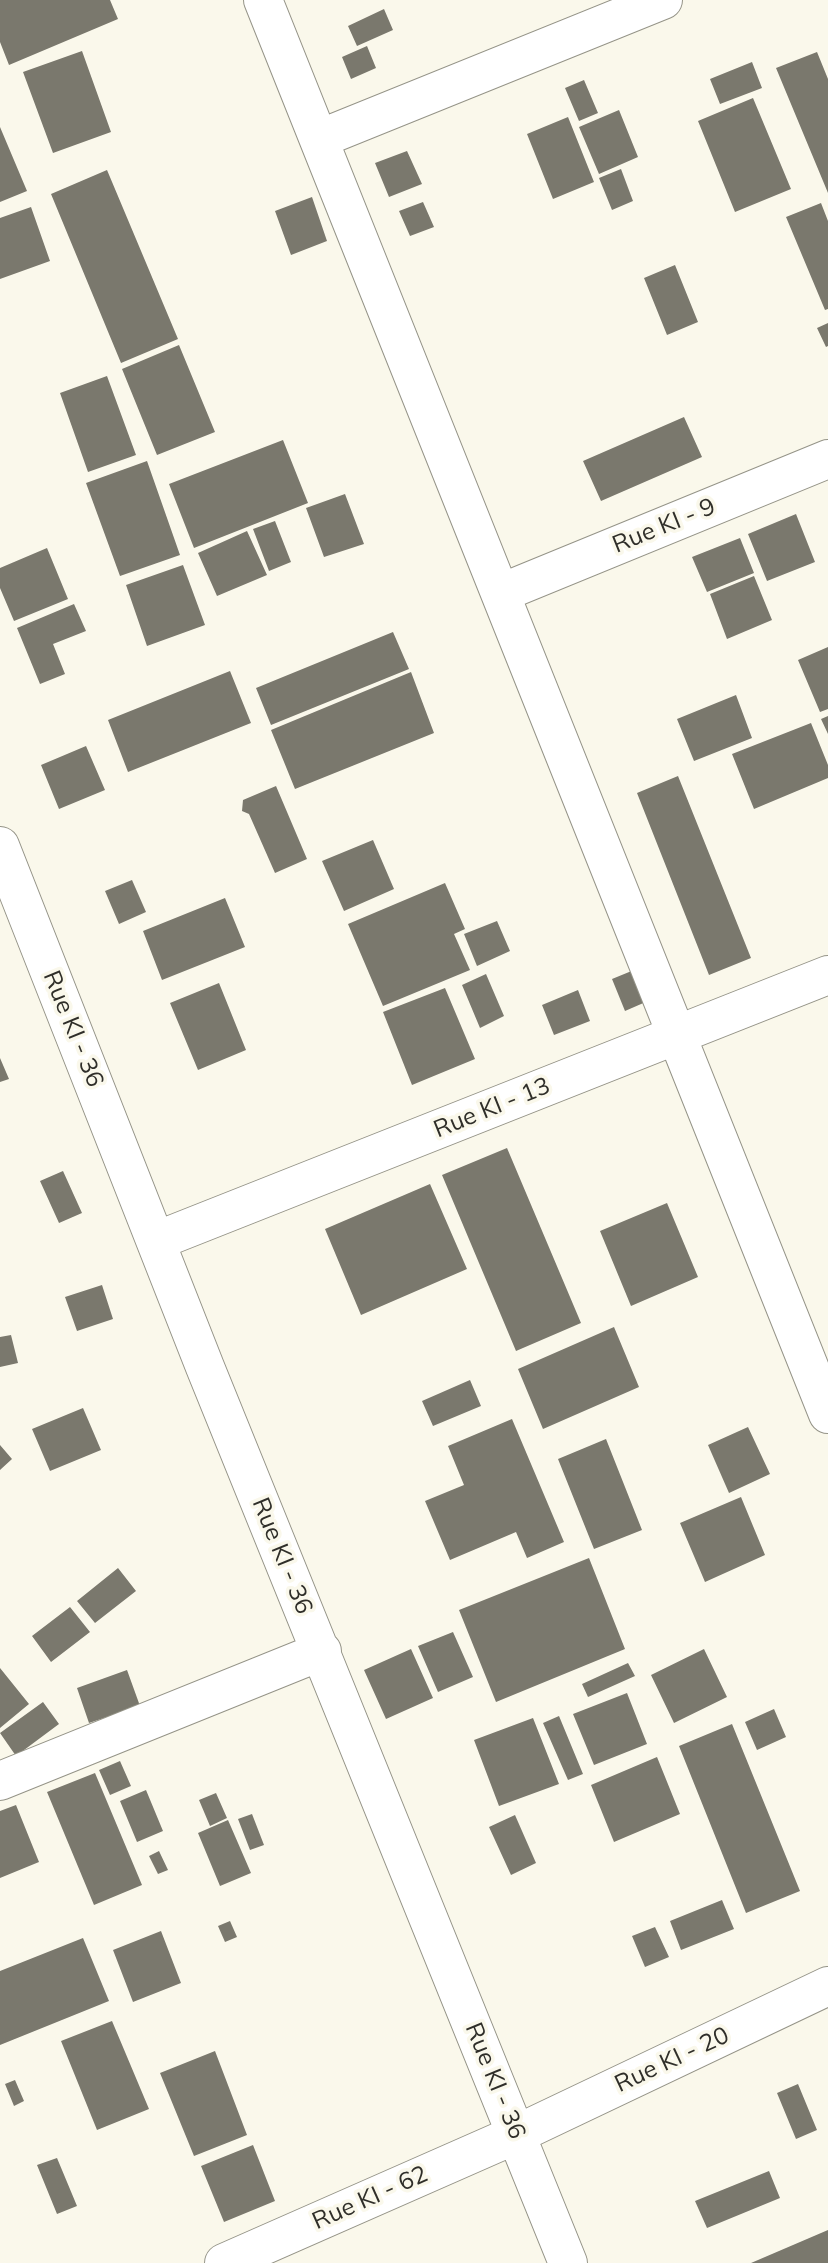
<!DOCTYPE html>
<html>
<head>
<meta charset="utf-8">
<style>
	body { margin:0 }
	canvas { display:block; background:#faf8eb }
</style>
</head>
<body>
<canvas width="828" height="2263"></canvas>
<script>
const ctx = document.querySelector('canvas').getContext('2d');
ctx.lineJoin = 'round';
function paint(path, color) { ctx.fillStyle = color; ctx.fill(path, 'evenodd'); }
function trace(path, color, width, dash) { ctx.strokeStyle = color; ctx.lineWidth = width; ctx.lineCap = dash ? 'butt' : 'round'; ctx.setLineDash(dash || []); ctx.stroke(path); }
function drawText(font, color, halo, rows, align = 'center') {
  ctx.font = font + ' Mulish,sans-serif'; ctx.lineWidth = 7; ctx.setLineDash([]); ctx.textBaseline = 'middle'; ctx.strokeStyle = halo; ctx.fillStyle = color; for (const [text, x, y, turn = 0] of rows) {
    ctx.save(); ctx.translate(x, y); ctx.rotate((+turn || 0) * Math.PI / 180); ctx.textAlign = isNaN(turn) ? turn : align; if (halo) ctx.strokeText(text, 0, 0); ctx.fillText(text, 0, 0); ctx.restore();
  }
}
const building = new Path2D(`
	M 0,0 L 110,0 L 118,19 L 9,65 L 0,42 Z
	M 384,9 L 393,30 L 357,46 L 348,26 Z
	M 367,46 L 376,68 L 351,79 L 342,57 Z
	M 82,51 L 111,132 L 53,153 L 23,72 Z
	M 817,52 L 828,79 L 828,193 L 776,68 Z
	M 752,62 L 762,88 L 720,104 L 710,79 Z
	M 584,80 L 598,113 L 579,121 L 565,88 Z
	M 753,98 L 791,189 L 735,212 L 698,121 Z
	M 619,110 L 638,157 L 599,174 L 579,127 Z
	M 568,117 L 594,182 L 553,199 L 527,134 Z
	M 0,127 L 27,191 L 0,202 Z
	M 407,151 L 422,184 L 389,197 L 375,163 Z
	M 621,169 L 633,201 L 612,210 L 599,178 Z
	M 107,170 L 178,339 L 121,363 L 51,194 Z
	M 312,197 L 327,241 L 291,255 L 275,211 Z
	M 423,202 L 434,227 L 410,236 L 399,211 Z
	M 821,203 L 828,221 L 828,309 L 825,310 L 786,217 Z
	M 31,207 L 50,261 L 0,279 L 0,218 Z
	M 675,265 L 698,322 L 667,335 L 644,278 Z
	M 828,323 L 828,346 L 826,347 L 817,328 Z
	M 179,345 L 215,432 L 157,455 L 122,369 Z
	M 107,376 L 136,455 L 88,472 L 60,393 Z
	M 684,417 L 702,457 L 601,501 L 583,461 Z
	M 283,440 L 308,503 L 194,548 L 169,484 Z
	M 147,461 L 180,555 L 120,576 L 86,483 Z
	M 345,494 L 364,544 L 324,557 L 306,508 Z
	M 796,514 L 815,562 L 767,581 L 748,534 Z
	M 275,521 L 291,562 L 269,571 L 253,529 Z
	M 247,531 L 267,575 L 217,596 L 198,553 Z
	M 740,538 L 754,573 L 707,592 L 692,557 Z
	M 47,548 L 68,599 L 14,621 L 0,588 L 0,568 Z
	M 183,565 L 205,625 L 147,646 L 126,585 Z
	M 754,576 L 772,620 L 727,639 L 710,594 Z
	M 74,604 L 86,631 L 53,644 L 65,674 L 40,684 L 17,628 Z
	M 393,632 L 409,669 L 271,725 L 256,688 Z
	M 828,647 L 828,709 L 820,712 L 798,660 Z
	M 230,671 L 251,723 L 128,772 L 108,720 Z
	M 411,672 L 434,733 L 295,789 L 271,730 Z
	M 736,695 L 752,738 L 694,761 L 677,719 Z
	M 828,716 L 828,734 L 821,719 Z
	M 811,723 L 828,765 L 828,778 L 754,809 L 732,754 Z
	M 86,746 L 105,790 L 59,809 L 41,765 Z
	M 678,776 L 751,958 L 709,975 L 637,793 Z
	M 276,786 L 307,859 L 275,873 L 249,814 L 242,811 L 243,800 Z
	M 373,840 L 394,889 L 344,911 L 322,861 Z
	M 132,880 L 146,912 L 119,924 L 105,891 Z
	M 445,883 L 465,929 L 454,934 L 470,970 L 383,1006 L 348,924 Z
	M 225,898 L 245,947 L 162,980 L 143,931 Z
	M 497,921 L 510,951 L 477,966 L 464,934 Z
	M 634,970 L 648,1001 L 625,1011 L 612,979 Z
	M 486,974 L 504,1016 L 480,1028 L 462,985 Z
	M 219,983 L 246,1050 L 198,1070 L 170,1003 Z
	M 445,988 L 475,1059 L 412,1085 L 383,1012 Z
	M 578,990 L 590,1021 L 554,1035 L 542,1005 Z
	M 0,1058 L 9,1079 L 0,1082 Z
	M 507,1148 L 581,1323 L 516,1351 L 442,1175 Z
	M 63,1171 L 82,1213 L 59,1223 L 40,1181 Z
	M 430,1184 L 467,1269 L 361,1315 L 325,1229 Z
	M 667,1203 L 698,1277 L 631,1306 L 600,1231 Z
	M 102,1285 L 113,1319 L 77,1331 L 65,1297 Z
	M 614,1327 L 639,1387 L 543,1429 L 518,1369 Z
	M 11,1335 L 18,1363 L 0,1367 L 0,1337 Z
	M 470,1380 L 481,1406 L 433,1426 L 422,1401 Z
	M 83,1408 L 101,1450 L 50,1471 L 32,1429 Z
	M 512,1419 L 564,1542 L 527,1558 L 516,1532 L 450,1560 L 425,1501 L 464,1485 L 448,1446 Z
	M 748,1427 L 770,1474 L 729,1493 L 708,1445 Z
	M 606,1439 L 642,1530 L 594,1549 L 558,1459 Z
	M 0,1445 L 12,1459 L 0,1470 Z
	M 741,1497 L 765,1555 L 705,1582 L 680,1523 Z
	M 589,1558 L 625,1649 L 496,1702 L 459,1610 Z
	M 118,1568 L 136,1591 L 95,1623 L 77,1601 Z
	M 70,1607 L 90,1632 L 51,1662 L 32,1636 Z
	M 453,1632 L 473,1677 L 438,1692 L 418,1646 Z
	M 411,1649 L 433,1698 L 386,1719 L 364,1670 Z
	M 704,1649 L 727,1697 L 674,1723 L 651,1675 Z
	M 628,1663 L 635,1676 L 588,1697 L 582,1684 Z
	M 0,1668 L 29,1704 L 0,1728 Z
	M 127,1670 L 140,1706 L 89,1723 L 77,1688 Z
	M 627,1693 L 647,1744 L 594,1765 L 573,1714 Z
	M 43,1702 L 59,1724 L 16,1756 L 0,1733 Z
	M 774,1709 L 786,1737 L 757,1750 L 745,1722 Z
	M 559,1716 L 583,1774 L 568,1780 L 543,1723 Z
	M 533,1718 L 559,1784 L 499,1806 L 474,1740 Z
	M 732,1724 L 800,1891 L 746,1913 L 679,1746 Z
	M 657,1757 L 680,1814 L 614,1842 L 591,1785 Z
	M 120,1761 L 131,1786 L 110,1795 L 99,1770 Z
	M 95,1773 L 142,1885 L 94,1905 L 47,1792 Z
	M 146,1790 L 163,1831 L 137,1842 L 120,1801 Z
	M 216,1793 L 227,1818 L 210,1826 L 199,1800 Z
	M 16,1805 L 39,1862 L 0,1878 L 0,1811 Z
	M 252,1814 L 264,1845 L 250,1850 L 238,1819 Z
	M 515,1815 L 536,1863 L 511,1875 L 489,1827 Z
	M 228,1820 L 251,1873 L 220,1886 L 198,1833 Z
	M 159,1851 L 168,1870 L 158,1874 L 149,1856 Z
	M 722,1900 L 734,1929 L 681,1950 L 670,1921 Z
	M 230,1921 L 237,1937 L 225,1942 L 218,1926 Z
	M 655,1927 L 669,1957 L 645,1967 L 632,1936 Z
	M 161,1931 L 181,1983 L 133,2002 L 113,1950 Z
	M 83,1938 L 109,2001 L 0,2045 L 0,1971 Z
	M 112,2021 L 149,2109 L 97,2130 L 61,2041 Z
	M 215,2051 L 247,2135 L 194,2156 L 160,2073 Z
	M 15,2080 L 24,2101 L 14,2106 L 5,2084 Z
	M 798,2084 L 817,2130 L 796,2139 L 777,2093 Z
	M 253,2145 L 275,2201 L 224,2222 L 201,2166 Z
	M 57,2158 L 77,2206 L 57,2214 L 37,2165 Z
	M 769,2171 L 780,2198 L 707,2228 L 695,2201 Z
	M 828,2230 L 828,2263 L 751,2263 Z`);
const minor = new Path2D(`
	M 263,0 L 828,1414
	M 319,139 L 663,0
	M 501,593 L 828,459
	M 0,846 L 205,1367 L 568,2263
	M 156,1241 L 828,975
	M 0,1781 L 322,1651
	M 224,2263 L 517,2134 L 828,1986`);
const streetNames = [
	["Rue KI - 9",664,526,-22],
	["Rue KI - 36",73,1029,68],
	["Rue KI - 13",492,1108,-22],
	["Rue KI - 36",282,1556,68],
	["Rue KI - 20",672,2060,-25],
	["Rue KI - 36",495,2081,68],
	["Rue KI - 62",370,2198,-24]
];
paint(building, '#7a786d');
trace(minor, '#959488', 40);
trace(minor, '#fff', 38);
drawText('24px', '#2f2e29', '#faf8eb', streetNames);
</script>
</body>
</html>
